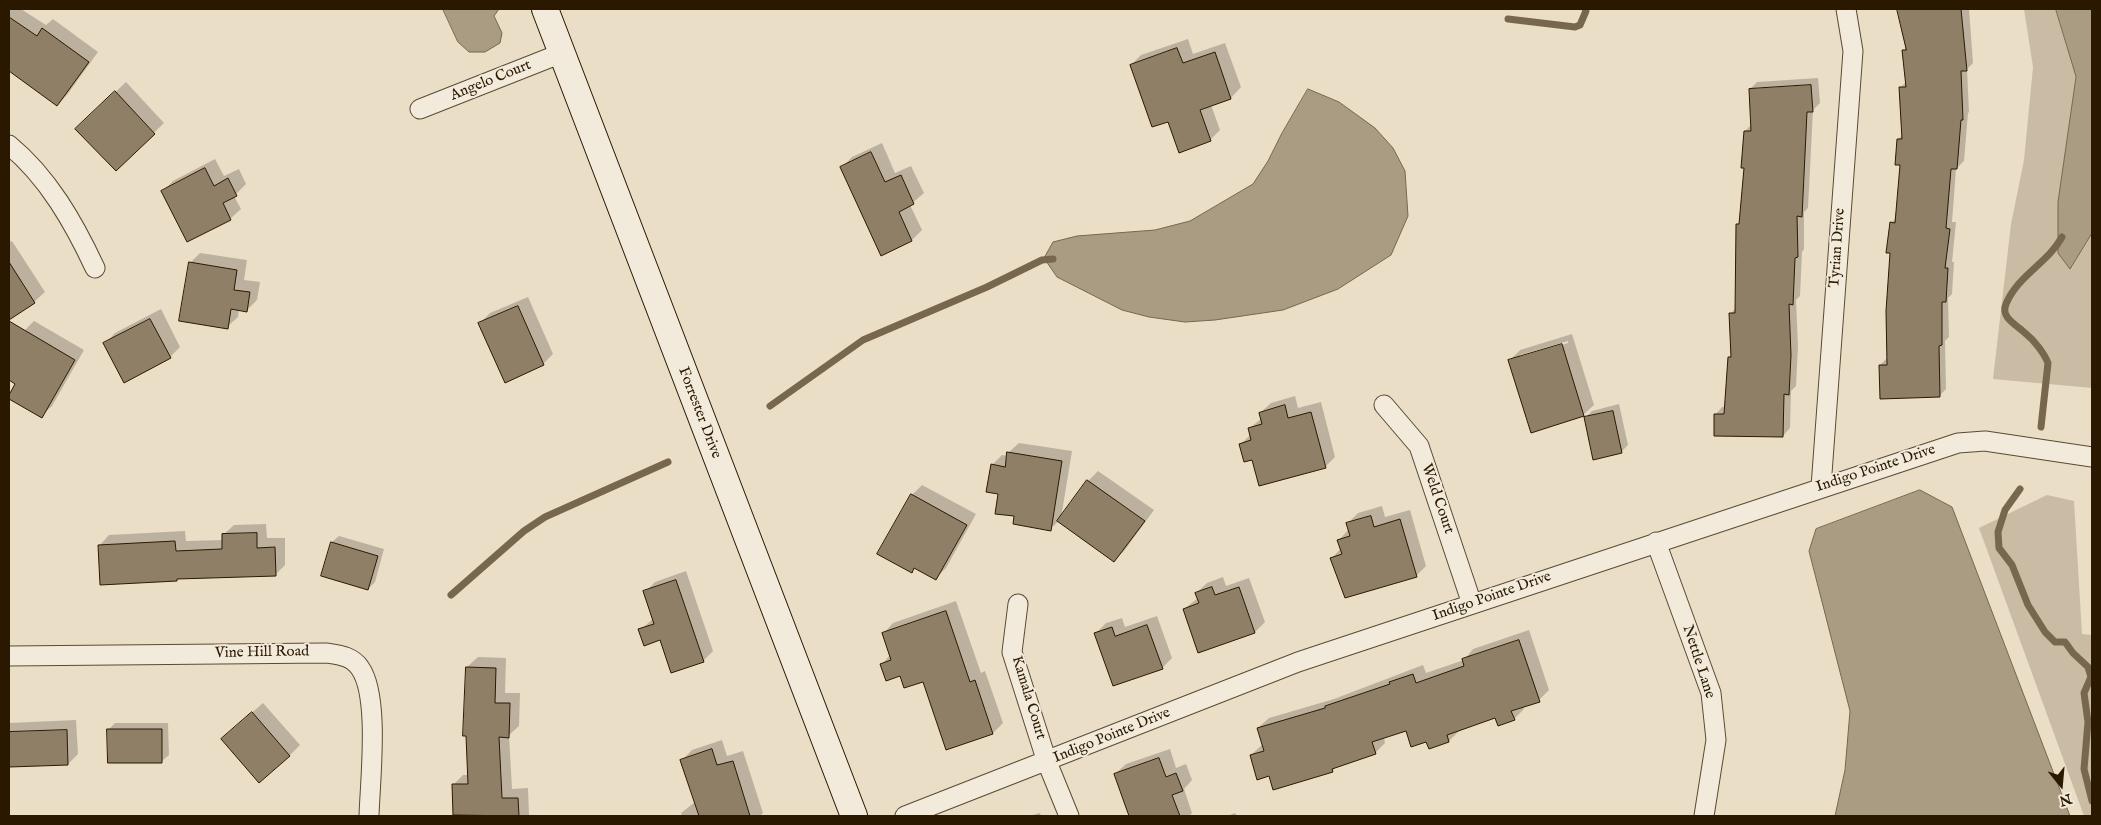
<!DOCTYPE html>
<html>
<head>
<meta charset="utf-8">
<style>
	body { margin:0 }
	#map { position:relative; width:2101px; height:825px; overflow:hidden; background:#ebdec6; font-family:"IM FELL English",serif }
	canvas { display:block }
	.frame { position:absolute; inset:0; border:10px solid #2b1800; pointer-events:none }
	.north { position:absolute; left:2036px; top:760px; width:50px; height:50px; -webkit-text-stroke:4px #f2eada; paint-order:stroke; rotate:163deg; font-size:14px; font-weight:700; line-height:20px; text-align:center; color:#2b1800 }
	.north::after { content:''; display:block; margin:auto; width:18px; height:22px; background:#2b1800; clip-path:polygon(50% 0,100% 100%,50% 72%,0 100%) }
</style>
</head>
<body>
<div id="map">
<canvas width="2101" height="825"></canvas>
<div class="frame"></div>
<div class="north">N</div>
</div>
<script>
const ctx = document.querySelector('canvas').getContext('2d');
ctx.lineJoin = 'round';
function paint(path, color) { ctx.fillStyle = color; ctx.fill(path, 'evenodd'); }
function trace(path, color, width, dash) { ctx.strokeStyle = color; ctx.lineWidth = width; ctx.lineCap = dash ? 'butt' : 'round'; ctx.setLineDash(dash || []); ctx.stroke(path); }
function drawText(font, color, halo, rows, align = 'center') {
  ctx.font = font + ' "IM FELL English",serif'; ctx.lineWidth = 4; ctx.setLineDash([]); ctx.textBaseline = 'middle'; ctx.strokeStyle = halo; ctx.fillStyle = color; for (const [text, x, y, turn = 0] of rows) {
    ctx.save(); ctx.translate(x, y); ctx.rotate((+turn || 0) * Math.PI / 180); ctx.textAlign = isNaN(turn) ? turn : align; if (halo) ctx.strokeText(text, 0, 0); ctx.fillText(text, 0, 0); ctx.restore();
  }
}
const green = new Path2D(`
	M 2024,9 L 2056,9 L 2076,77 L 2058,202 L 2058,253 L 2070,268 L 2092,233 L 2092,388 L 1993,379 L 2011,224 L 2024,160 L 2033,67 Z
	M 2047,495 L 2074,501 L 2082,634 L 2092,635 L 2092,816 L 2084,816 L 1979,528 Z`);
const water = new Path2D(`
	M 443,9 L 499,9 L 494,16 L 502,33 L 500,43 L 485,52 L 469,52 L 458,42 Z
	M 2056,9 L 2092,9 L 2092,233 L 2070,269 L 2058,253 L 2058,202 L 2076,77 Z
	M 1308,89 L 1339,102 L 1375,128 L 1393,148 L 1405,171 L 1408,216 L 1391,255 L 1338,289 L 1283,310 L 1215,320 L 1185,322 L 1149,317 L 1122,310 L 1057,277 L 1044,258 L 1053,242 L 1077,236 L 1155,230 L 1190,221 L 1253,184 L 1268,161 L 1282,133 Z
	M 1920,490 L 1952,507 L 2070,816 L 1835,816 L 1845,770 L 1850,711 L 1809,551 L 1816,529 Z`);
const shadow = new Path2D(`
	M 9,9 L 21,9 L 46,25 L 53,19 L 98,52 L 67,95 L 57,105 L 9,70 Z
	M 1899,9 L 1969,9 L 1973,63 L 1967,69 L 1969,112 L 1968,113 L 1964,161 L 1956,169 L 1952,222 L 1956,222 L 1952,262 L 1954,262 L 1952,294 L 1948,298 L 1949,337 L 1945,341 L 1946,389 L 1939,396 L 1880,365 L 1887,358 L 1891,223 L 1897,217 L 1902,164 L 1898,139 L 1903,135 L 1900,88 L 1907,81 L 1903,51 L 1907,47 Z
	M 1188,39 L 1193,54 L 1225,43 L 1241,87 L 1231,98 L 1211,105 L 1220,130 L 1210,140 L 1169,120 L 1131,65 L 1141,55 Z
	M 1818,78 L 1820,103 L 1813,110 L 1808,208 L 1804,212 L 1804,249 L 1802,252 L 1800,296 L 1796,300 L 1798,347 L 1796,386 L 1791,391 L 1790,428 L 1783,436 L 1715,415 L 1722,407 L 1726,407 L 1729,357 L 1732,354 L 1731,313 L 1736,308 L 1737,225 L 1740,222 L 1745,166 L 1745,131 L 1752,124 L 1750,89 L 1757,82 Z
	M 126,82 L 164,123 L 116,170 L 87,119 Z
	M 882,143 L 895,173 L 911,166 L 924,193 L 910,205 L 922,230 L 912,240 L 842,167 L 852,157 Z
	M 215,159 L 224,176 L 239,169 L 246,184 L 234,196 L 241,209 L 230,219 L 163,191 L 173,181 Z
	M 12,241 L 45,292 L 34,302 L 9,319 L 9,242 Z
	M 200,253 L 247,260 L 244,280 L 260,282 L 257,300 L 247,310 L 239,309 L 238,317 L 227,327 L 190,263 Z
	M 528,297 L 553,354 L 543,364 L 480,323 L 490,313 Z
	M 161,309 L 180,347 L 170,357 L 105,344 L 115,333 Z
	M 34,321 L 84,350 L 52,406 L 41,416 L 9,398 L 17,383 L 9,378 L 9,358 L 24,331 Z
	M 1572,334 L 1594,405 L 1583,415 L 1510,360 L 1520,350 ZM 1568,341 L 1568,343 L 1520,358 L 1520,355 Z
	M 1295,396 L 1298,408 L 1321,402 L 1335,457 L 1325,467 L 1253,458 L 1241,444 L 1251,434 L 1250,428 L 1262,418 L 1260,413 L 1271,403 Z
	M 1619,404 L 1628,445 L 1621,452 L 1585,418 L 1592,411 Z
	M 1019,443 L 1072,451 L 1061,518 L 1088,481 L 1098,471 L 1154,510 L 1124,551 L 1114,561 L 1059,521 L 1050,529 L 1016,515 L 999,493 L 992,465 L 1002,455 L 1008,456 L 1008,453 Z
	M 922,485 L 976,514 L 946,568 L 936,578 L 916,567 L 911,571 L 912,495 Z
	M 1382,506 L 1385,517 L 1410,510 L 1426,566 L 1416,576 L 1332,558 L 1341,548 L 1339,540 L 1349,529 L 1348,523 L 1358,513 Z
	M 266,524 L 267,538 L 285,538 L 285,565 L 275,575 L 178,578 L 177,579 L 99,546 L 109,535 L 185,531 L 186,541 L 223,540 L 223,535 L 234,525 Z
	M 339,536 L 384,549 L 375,582 L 368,589 L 332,542 Z
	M 686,571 L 713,651 L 703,661 L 640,630 L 654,618 L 645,592 L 655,582 Z
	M 1223,577 L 1226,586 L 1249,578 L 1265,622 L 1255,632 L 1199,652 L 1184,609 L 1198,598 L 1196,593 L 1207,583 Z
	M 956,601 L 981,673 L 985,671 L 1003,723 L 993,733 L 924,680 L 901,674 L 882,664 L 890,655 L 883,634 L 893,623 Z
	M 1157,616 L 1172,658 L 1162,668 L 1095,634 L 1106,623 L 1122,618 L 1125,627 Z
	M 1529,630 L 1549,690 L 1539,700 L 1523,706 L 1524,709 L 1514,719 L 1496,717 L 1459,731 L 1449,741 L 1430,747 L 1427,740 L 1406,730 L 1384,737 L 1385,743 L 1375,753 L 1337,766 L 1332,771 L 1270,775 L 1251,755 L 1263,744 L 1258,728 L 1269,718 L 1334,699 L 1423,665 L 1426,673 L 1464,660 L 1473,649 Z
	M 478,657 L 506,658 L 505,693 L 520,693 L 519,726 L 509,735 L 512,789 L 528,788 L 529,816 L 471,816 L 453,785 L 463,775 L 469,775 L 467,667 Z
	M 263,703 L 300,745 L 289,756 L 222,739 Z
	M 76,720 L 78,754 L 68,764 L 9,766 L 9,723 Z
	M 115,723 L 168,723 L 169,755 L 162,761 L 108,730 Z
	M 722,740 L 727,756 L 743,751 L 763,813 L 760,816 L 682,816 L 681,813 L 695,802 L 682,760 L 692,750 Z
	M 1170,749 L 1176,768 L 1186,764 L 1192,780 L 1184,789 L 1192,813 L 1189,816 L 1130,816 L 1115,774 L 1126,764 Z
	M 1040,813 L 1041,816 L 1029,816 Z
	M 1235,813 L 1237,816 L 1227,816 Z`);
const stream = new Path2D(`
	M 1508,19 L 1575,27 L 1580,25 L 1586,11 L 1585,9
	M 770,406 L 863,340 L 987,287 L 1042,260 L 1053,259
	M 2041,427 L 2048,363 C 2044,353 2034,340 2025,333 C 2017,325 2000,318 2006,304 C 2018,275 2048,263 2062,237
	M 2020,489 L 2005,510 L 1998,532 L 1999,548 L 2012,565 L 2028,605 L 2045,632 L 2055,642 L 2065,642 L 2073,653 L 2088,667 L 2091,677 L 2084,693 L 2088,722 L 2084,769 L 2092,801
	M 451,595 L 524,531 L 545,517 L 668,462`);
const building = new Path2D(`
	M 1897,9 L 1961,9 L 1967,71 L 1961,71 L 1963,120 L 1961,120 L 1957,169 L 1951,169 L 1946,228 L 1950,229 L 1945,268 L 1948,268 L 1946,302 L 1942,302 L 1942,345 L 1939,346 L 1940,397 L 1880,399 L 1879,365 L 1887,365 L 1886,311 L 1890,253 L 1886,253 L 1890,222 L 1895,223 L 1900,165 L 1895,165 L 1897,139 L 1902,139 L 1899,87 L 1906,87 L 1902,50 L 1906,50 Z
	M 9,17 L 37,36 L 42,28 L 89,62 L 57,106 L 9,71 Z
	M 1177,48 L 1183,63 L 1215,52 L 1231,99 L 1200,110 L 1211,141 L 1179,153 L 1168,122 L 1152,127 L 1130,65 Z
	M 1811,85 L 1813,112 L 1807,112 L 1802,217 L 1797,216 L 1798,257 L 1795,258 L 1793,305 L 1789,304 L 1791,355 L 1789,395 L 1784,394 L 1783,437 L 1714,436 L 1714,414 L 1724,414 L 1728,357 L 1731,357 L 1729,313 L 1735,313 L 1736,224 L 1739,224 L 1744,168 L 1741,168 L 1744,131 L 1751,131 L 1749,89 Z
	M 115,91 L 155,134 L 116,171 L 75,129 Z
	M 871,152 L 885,182 L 901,175 L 914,204 L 899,212 L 912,241 L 881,256 L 840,167 Z
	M 205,168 L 214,186 L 228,178 L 237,196 L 223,203 L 231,220 L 187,242 L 161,191 Z
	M 9,262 L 35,303 L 9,320 Z
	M 189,262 L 237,270 L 234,290 L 250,292 L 247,312 L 231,309 L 228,329 L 179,321 Z
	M 518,306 L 544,365 L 505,383 L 478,323 Z
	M 150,319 L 171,358 L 124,383 L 103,343 Z
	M 9,321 L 75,360 L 42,418 L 9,399 L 9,395 L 15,384 L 9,380 Z
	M 1562,344 L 1584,416 L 1531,433 L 1508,360 Z
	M 1285,405 L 1288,418 L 1311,412 L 1326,468 L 1259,486 L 1252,460 L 1244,462 L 1239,444 L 1251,440 L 1248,428 L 1262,424 L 1259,413 Z
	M 1613,411 L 1622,453 L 1593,460 L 1584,417 Z
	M 1007,452 L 1062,461 L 1051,531 L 1013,524 L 1014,516 L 995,514 L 998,494 L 986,492 L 991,464 L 1005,467 Z
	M 1087,480 L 1145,521 L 1114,562 L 1057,521 Z
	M 911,494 L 967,525 L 936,580 L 914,568 L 912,573 L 877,554 Z
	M 1371,516 L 1374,527 L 1400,519 L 1417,577 L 1345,598 L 1330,558 L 1342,554 L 1337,540 L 1350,536 L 1346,523 Z
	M 257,533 L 257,548 L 275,547 L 276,576 L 177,579 L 177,581 L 100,585 L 98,545 L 175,541 L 176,551 L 222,549 L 222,534 Z
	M 331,542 L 378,556 L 368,590 L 321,576 Z
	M 676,580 L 704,662 L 671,673 L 660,640 L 644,646 L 638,629 L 654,624 L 643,591 Z
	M 1212,587 L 1215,595 L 1239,587 L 1255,633 L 1198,653 L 1183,609 L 1199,603 L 1195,593 Z
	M 946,611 L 970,682 L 975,680 L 993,734 L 946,750 L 923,682 L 904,688 L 900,676 L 886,681 L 880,664 L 891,660 L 882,633 Z
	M 1147,625 L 1163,669 L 1113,686 L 1094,633 L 1112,627 L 1115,636 Z
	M 1519,640 L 1540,702 L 1511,711 L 1515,720 L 1498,726 L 1495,718 L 1447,735 L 1449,742 L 1429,749 L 1426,742 L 1411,747 L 1406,731 L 1372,742 L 1376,754 L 1332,769 L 1333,772 L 1273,790 L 1269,776 L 1257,780 L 1250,755 L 1264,751 L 1257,728 L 1325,708 L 1325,706 L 1390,684 L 1389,682 L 1413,674 L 1416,683 L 1464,666 L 1462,659 Z
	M 466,667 L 496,668 L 495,703 L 510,703 L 509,738 L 499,737 L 502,798 L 518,798 L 519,816 L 453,815 L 452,784 L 468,784 L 466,736 L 463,736 Z
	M 252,712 L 290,756 L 259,783 L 221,739 Z
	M 107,729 L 162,729 L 162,763 L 108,763 Z
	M 67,730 L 68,765 L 9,767 L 9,732 Z
	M 712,749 L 717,765 L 733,761 L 750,816 L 699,816 L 680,760 Z
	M 1159,758 L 1166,777 L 1176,773 L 1183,791 L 1172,795 L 1180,816 L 1129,816 L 1114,774 Z`);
const street = new Path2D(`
	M 420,109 L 562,53
	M 9,145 C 48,177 74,223 95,268
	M 1384,405 L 1419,446 L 1472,604
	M 1821,487 L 1853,51 L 1846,9
	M 1656,542 L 1711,693 L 1716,740 L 1704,816
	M 1018,604 L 1012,652 L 1047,762 L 1069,816
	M 9,656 L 326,653 C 339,655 352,656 360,668 C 380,696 370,781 369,816
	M 905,816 L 1298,662 L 1958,443 L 1985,441 L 2092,457`);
const secondary = new Path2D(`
	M 545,9 L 854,816`);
const streetNames = [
	["Angelo Court",491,81,-22],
	["Tyrian Drive",1838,248,-86],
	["Forrester Drive",699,413,69],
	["Indigo Pointe Drive",1876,469,-18],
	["Weld Court",1437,499,71],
	["Indigo Pointe Drive",1492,597,-19],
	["Vine Hill Road",262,653,-1],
	["Nettle Lane",1698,662,72],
	["Kamala Court",1028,698,73],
	["Indigo Pointe Drive",1112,736,-22]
];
paint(green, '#cabca4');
paint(water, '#aa9b83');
trace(water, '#77674f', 1);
paint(shadow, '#0003');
trace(stream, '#77674f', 7);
paint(building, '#8f7f67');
trace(building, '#2b1800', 1);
trace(street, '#5b4a32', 21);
trace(secondary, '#2b1800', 28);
trace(street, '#f2eada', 19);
trace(secondary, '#f2eada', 26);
drawText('15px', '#2b1800', '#f2eada', streetNames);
</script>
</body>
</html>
